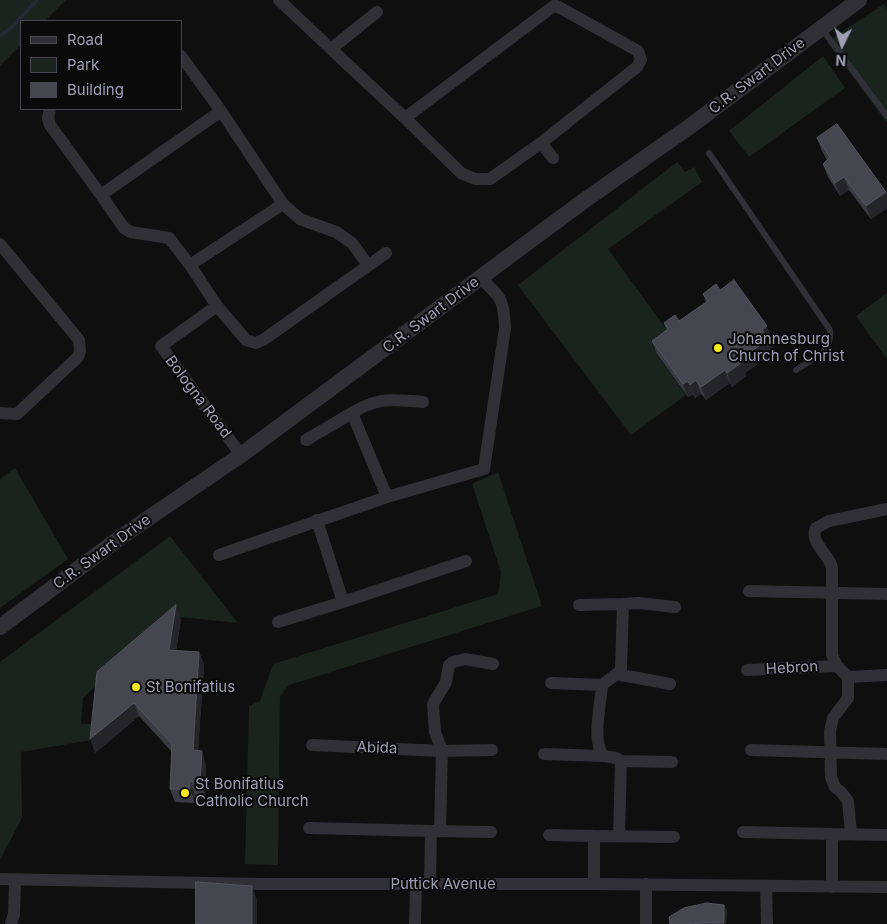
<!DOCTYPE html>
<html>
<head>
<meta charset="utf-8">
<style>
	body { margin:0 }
	#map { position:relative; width:887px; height:924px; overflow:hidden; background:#0f0f10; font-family:Inter,sans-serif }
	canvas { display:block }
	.legend { position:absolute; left:20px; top:20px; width:162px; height:90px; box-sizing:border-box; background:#0a0a0b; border:1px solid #45464e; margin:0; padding:6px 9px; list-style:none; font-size:15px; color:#9e9fb3 }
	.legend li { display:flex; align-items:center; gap:10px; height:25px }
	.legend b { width:25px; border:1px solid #45464e }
	.north { position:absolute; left:817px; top:20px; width:50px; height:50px; -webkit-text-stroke:4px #0a0a0b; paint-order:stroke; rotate:184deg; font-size:14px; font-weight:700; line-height:20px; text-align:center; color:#9e9fb3 }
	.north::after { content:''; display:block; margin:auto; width:18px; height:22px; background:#9e9fb3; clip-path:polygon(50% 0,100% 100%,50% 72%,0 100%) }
</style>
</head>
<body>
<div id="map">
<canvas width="887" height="924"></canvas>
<ul class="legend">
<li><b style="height:6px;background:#303036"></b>Road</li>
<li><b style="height:14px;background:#1b231e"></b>Park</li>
<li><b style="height:14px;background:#45464e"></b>Building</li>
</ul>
<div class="north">N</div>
</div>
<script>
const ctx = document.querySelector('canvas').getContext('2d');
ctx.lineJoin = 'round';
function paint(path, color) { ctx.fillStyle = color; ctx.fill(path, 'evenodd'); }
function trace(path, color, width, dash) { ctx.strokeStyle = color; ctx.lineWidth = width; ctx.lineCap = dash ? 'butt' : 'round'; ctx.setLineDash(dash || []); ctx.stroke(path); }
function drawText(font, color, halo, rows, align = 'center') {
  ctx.font = font + ' Inter,sans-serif'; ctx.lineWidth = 4; ctx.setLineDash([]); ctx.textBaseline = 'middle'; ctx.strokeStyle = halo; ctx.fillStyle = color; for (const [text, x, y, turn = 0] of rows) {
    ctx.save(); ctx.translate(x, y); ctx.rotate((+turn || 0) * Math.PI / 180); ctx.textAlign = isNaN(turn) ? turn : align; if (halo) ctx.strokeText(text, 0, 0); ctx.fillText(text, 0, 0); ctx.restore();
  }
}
const green = new Path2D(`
	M 0,0 L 66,0 L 45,21 L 21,21 L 21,45 L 0,66 Z
	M 884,4 L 887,9 L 887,123 L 827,42 Z
	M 823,56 L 845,88 L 749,157 L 729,131 Z
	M 677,162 L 685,172 L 694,167 L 702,182 L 608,249 L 666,329 L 673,333 L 657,355 L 686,395 L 631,435 L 518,285 Z
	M 887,293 L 887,359 L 856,316 Z
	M 15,468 L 68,559 L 0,608 L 0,479 Z
	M 498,472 L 542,606 L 289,685 L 280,697 L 278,865 L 245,864 L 249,706 L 260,701 L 273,664 L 498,594 L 501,572 L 472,484 Z
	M 170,536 L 238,623 L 170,616 L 83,698 L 81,724 L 94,724 L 92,740 L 21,752 L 22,818 L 0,860 L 0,662 Z`);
const stream = new Path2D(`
	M 0,36 L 11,28 L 37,0`);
const service = new Path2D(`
	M 822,29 L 887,116
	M 709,153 L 830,330 C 833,352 812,359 796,370`);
const minor = new Path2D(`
	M 279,0 L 331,49
	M 377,12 L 331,49 L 405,118
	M 181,56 L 221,111
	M 50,109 L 48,118 L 50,125 L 101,195
	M 541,143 L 637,67 L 641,60 L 638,51 L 555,5 L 405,118 L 461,173 L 475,179 L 490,179 L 541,143 L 553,158
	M 0,244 L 79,340 L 80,351 L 78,357 L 17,414 L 0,413
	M 190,265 L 169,238 L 131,232 L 124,228 L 101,195 L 221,111 L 283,204
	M 217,306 L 190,265 L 283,204 L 300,219 L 336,232 L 352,243 L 368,265
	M 352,413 C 380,396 391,400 423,402
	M 306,440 L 352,413 L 387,497
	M 241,455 L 161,346 L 217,306 L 246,340 L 256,343 L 263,340 L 386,253
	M 219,555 L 387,497 L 484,469 L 505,328 C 504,299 501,297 480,278
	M 749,591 L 887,594
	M 343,602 L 466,561
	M 579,605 L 623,604
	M 278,622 L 343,602 L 317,520
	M 747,670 L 837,666
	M 616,674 L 670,684
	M 848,677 L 887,675
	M 551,683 L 602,685
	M 312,745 L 442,751 L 492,750
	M 751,750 L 887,754
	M 544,754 L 604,756
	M 621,761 L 672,762
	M 309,828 L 431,831 L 430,883
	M 433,831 L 491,832
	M 440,831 L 442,751 L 435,732 L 433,704 L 446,682 L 449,665 L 453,662 L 465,659 L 493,664
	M 743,832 L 832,834 L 832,887
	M 832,834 L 887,835
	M 851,834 L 848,801 L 842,793 L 835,787 L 831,777 L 830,731 L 833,718 L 848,698 L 848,677 L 837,666 L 832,655 L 832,567 C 828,553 809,542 816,528 L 829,521 L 887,509
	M 549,835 L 594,836 L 594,884
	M 594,836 L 674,837
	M 619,836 L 621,761 L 616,758 L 604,756 C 591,743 601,702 602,685 L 619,672 L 621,668 L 623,604 L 639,603 L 675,607
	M 0,879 L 261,884 L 594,884 L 887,887
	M 766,886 L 767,924
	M 11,924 L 14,914 L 15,880
	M 415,924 L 416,884
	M 646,924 L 646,884`);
const tertiary = new Path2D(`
	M 0,627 L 121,537 L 241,455 L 585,200 L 689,127 L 859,0`);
const wall = new Path2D(`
	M 817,138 L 886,192 L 887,194 L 887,208 L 871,219 L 849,190 L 840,196 L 828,177 L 823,164 L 827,160 L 822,151 Z
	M 720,290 L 772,339 L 770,341 L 774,352 L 745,373 L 746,376 L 732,387 L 730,383 L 706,400 L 701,394 L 695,398 L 693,394 L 688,397 L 657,354 L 652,341 L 667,331 L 664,323 L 679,321 L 706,302 L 703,294 Z
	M 181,619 L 176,651 L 199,652 L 204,665 L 198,751 L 206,765 L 205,795 L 195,795 L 195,803 L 175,802 L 170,789 L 172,752 L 139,716 L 95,753 Z
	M 724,905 L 727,911 L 726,924 L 670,924 Z`);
const shadedWall = new Path2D(`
	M 844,177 L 849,190 L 840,196 L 835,183 Z
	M 886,192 L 887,194 L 887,208 L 871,219 L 866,206 Z
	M 767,326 L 772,339 L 770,341 L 774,352 L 745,373 L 746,376 L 732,387 L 727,373 L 739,360 L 762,330 Z
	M 725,370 L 730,383 L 706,400 L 701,387 Z
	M 696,380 L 701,394 L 695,398 L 690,385 Z
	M 688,381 L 693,394 L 688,397 L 683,384 Z
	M 176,605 L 181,619 L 174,664 L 169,650 Z
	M 199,652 L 204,665 L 197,764 L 193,750 Z
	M 134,703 L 139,716 L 95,753 L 90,739 Z
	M 202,751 L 206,765 L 205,795 L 200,782 Z
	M 190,781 L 195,795 L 195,803 L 190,789 Z
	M 252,886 L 257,900 L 257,924 L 252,924 Z
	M 724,905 L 727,911 L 726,924 L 724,924 Z`);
const building = new Path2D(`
	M 837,124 L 886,192 L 866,206 L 844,177 L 835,183 L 823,164 L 830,157 L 817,138 Z
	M 734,280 L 767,326 L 762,330 L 769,339 L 739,360 L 741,363 L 727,373 L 725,370 L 701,387 L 696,380 L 690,385 L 688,381 L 683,384 L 652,341 L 668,329 L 664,323 L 668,320 L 675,315 L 679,321 L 708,301 L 703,294 L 716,284 L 720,290 Z
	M 176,605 L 169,650 L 199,652 L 193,750 L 202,751 L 200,782 L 190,781 L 190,789 L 170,789 L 172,744 L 134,703 L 90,739 L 97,672 Z
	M 196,882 L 252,886 L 252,924 L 196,924 Z
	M 707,903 L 724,905 L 724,922 L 696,923 L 696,924 L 670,924 L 669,917 L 684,908 Z`);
const markers = [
	[718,348,5,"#ffed18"],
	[136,687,5,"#ffed18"],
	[185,793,5,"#ffed18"]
];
const streetNames = [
	["C.R. Swart Drive",757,76,-37],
	["C.R. Swart Drive",431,315,-37],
	["Bologna Road",198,397,53],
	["C.R. Swart Drive",102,552,-36],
	["Hebron",792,668,-3],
	["Abida",377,748,2],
	["Puttick Avenue",443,884]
];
const poiNames = [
	["Johannesburg",728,339],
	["Church of Christ",728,356],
	["St Bonifatius",146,687],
	["St Bonifatius",195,784],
	["Catholic Church",195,801]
];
paint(green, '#1b231e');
trace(stream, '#252935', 4);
trace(service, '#303036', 6);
trace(minor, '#303036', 12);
trace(tertiary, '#303036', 16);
paint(wall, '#3a3b42');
paint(shadedWall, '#252529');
paint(building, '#45464e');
trace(building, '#53545e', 1);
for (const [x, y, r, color] of markers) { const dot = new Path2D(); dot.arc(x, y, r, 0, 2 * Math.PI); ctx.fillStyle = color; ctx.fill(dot); trace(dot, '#0a0a0b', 2); }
drawText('15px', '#9e9fb3', '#0a0a0b', streetNames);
drawText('15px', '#9e9fb3', '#0a0a0b', poiNames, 'left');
</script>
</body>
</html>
